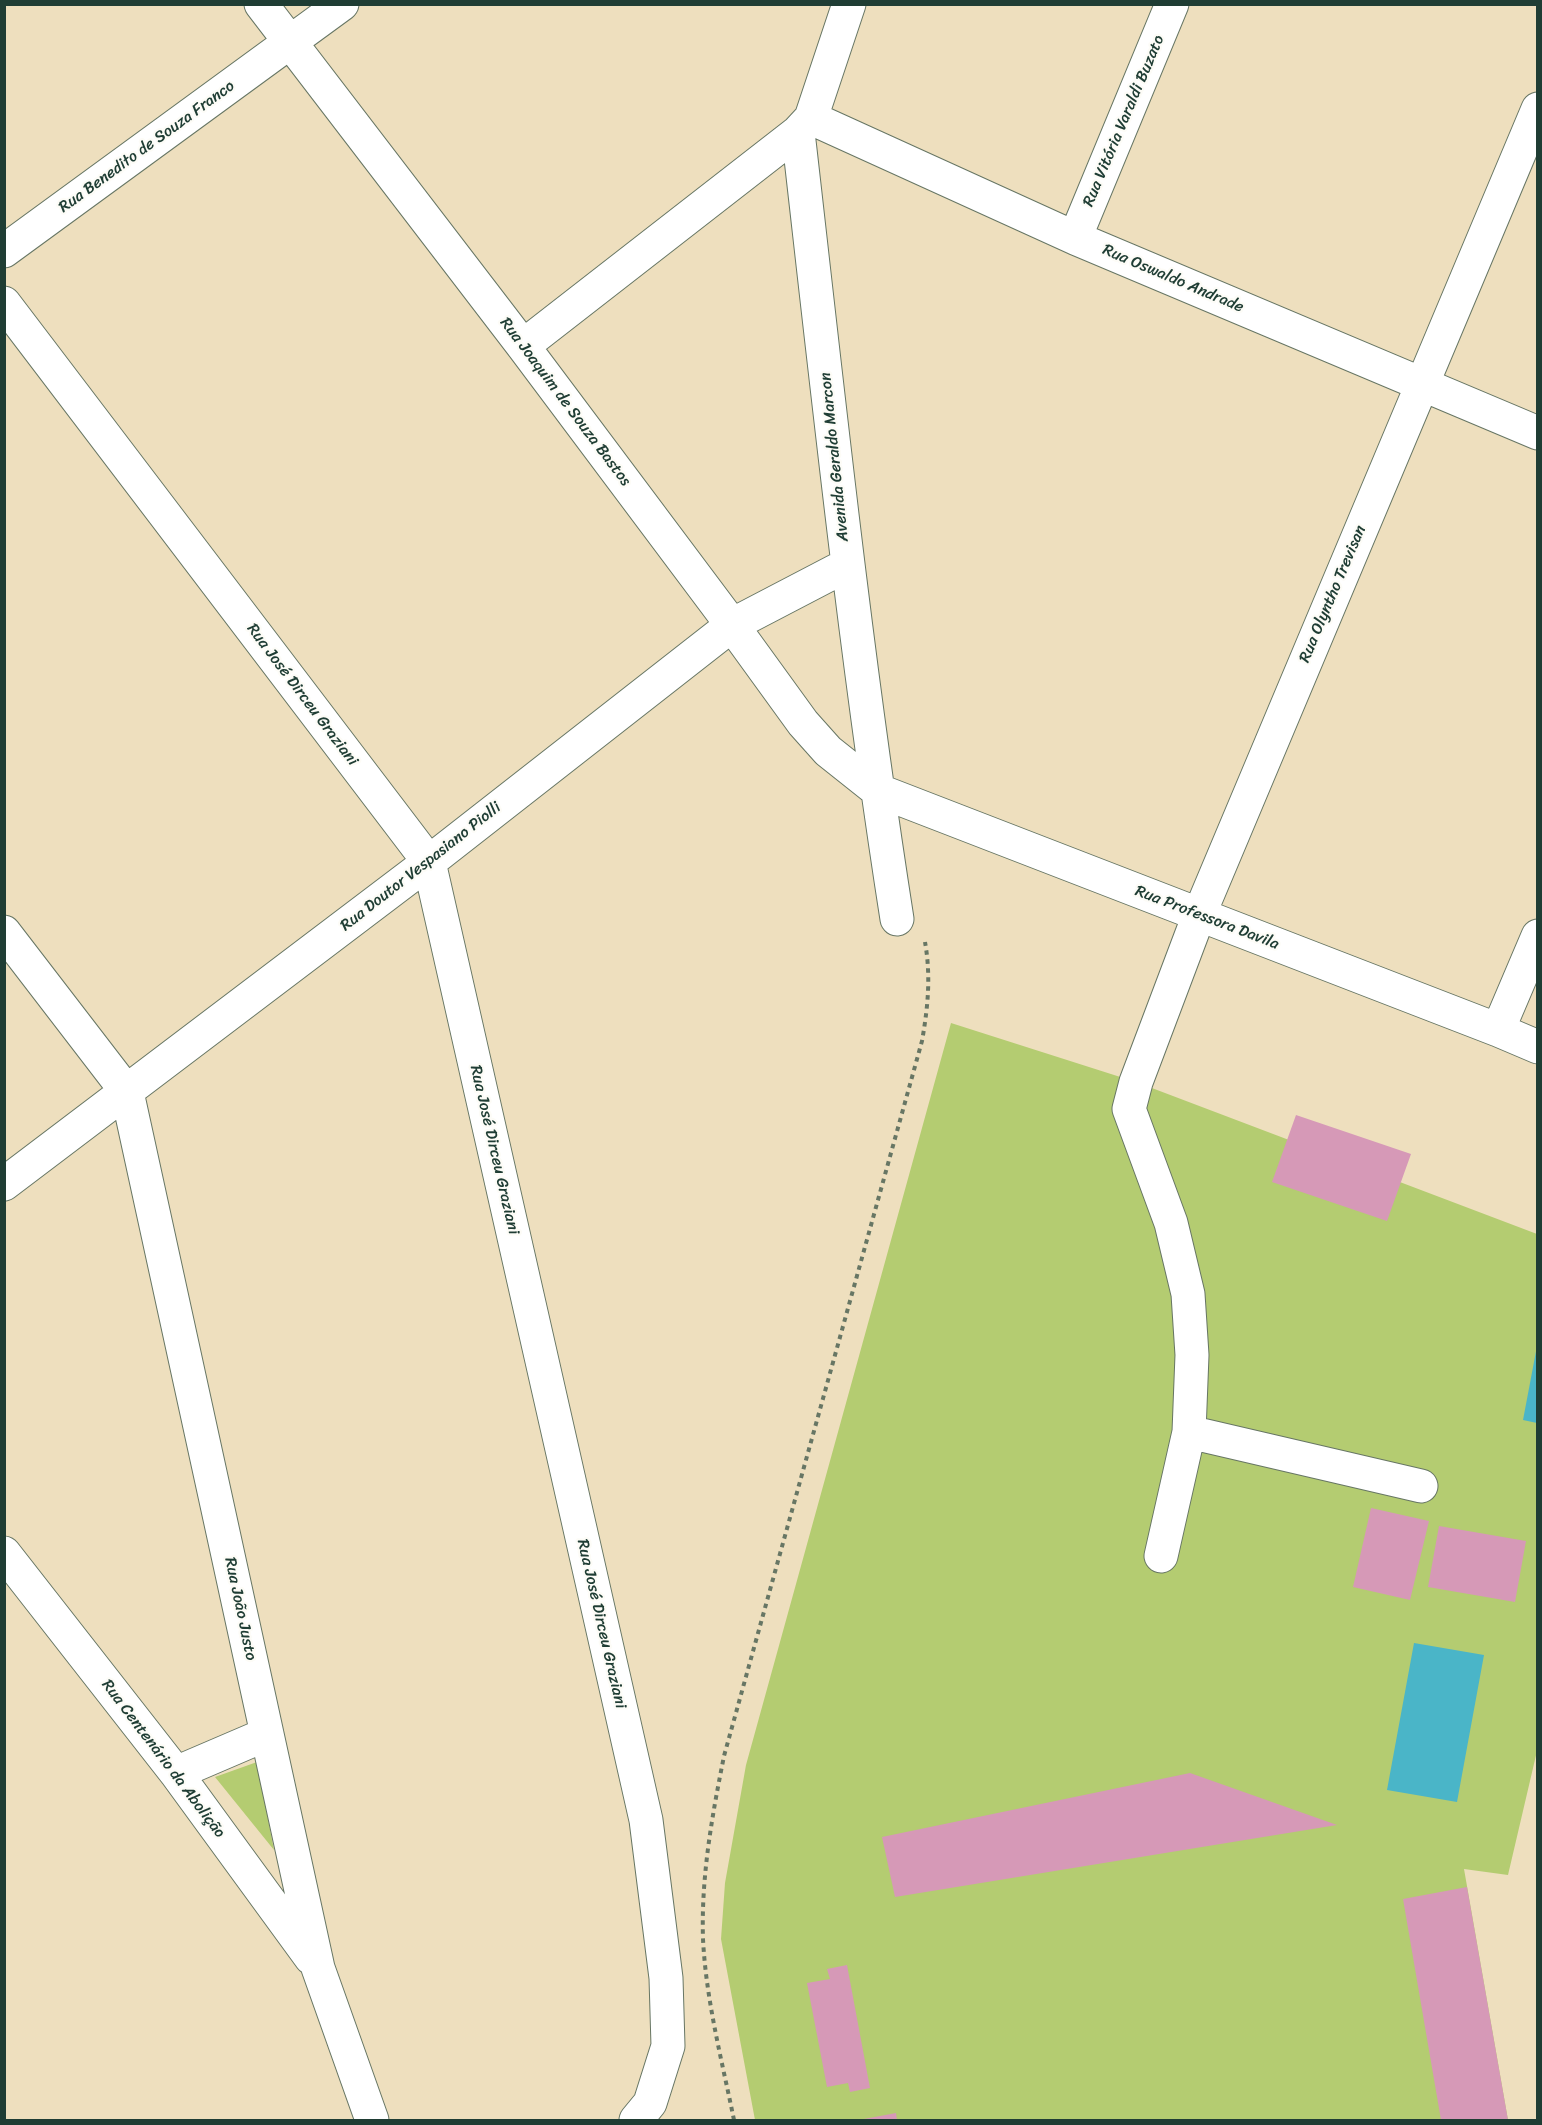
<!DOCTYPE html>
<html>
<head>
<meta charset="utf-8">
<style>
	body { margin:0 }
	#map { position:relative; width:1542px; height:2125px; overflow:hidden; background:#eedfbe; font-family:Sriracha,sans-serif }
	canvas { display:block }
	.frame { position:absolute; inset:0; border:6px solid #1f3d34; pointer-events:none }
</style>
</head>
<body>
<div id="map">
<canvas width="1542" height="2125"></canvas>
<div class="frame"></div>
</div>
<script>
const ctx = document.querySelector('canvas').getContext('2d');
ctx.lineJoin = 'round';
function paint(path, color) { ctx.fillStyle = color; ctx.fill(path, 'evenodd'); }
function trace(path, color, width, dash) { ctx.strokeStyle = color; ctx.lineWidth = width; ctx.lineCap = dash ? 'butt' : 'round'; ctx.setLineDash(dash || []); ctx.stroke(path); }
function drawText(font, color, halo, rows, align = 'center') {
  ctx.font = font + ' Sriracha,sans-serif'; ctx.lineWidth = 4.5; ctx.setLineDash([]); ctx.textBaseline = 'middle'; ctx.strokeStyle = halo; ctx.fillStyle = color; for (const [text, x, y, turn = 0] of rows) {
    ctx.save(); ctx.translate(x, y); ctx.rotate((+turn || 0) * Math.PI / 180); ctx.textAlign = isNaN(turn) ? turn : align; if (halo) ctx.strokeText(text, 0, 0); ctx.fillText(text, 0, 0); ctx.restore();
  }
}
const green = new Path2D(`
	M 951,1023 L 1136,1082 L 1537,1234 L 1537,1751 L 1508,1875 L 1464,1869 L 1508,2120 L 755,2120 L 721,1939 L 725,1883 L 746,1765 Z
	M 257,1762 L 274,1850 L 215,1777 Z`);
const water = new Path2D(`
	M 1537,1346 L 1537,1423 L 1523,1420 Z
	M 1414,1643 L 1484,1655 L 1457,1802 L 1387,1790 Z`);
const building = new Path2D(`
	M 1296,1115 L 1411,1154 L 1387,1221 L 1272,1182 Z
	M 1371,1508 L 1429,1521 L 1410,1600 L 1353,1587 Z
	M 1439,1526 L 1526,1541 L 1515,1602 L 1428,1587 Z
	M 1190,1773 L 1337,1825 L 895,1897 L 882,1837 Z
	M 1467,1887 L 1508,2120 L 1441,2120 L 1403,1899 Z
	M 847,1965 L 870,2088 L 850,2092 L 848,2083 L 827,2087 L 807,1983 L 830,1979 L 827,1969 Z
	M 896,2113 L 897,2120 L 864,2120 L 864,2119 Z`);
const path = new Path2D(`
	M 734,2120 C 722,2061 706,2000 703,1939 C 701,1877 712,1816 724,1756 L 922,1041 C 928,1007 931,976 925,942`);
const minor = new Path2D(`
	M 261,4 L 523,346 L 732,625 L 803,723 L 828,751 L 877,790 L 1498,1030 L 1538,1047
	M 849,4 L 811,118 L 798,132 C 828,395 856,658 897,919
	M 811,118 L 1075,238 L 1538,433
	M 1075,238 L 1172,4
	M 4,251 L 342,4
	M 4,303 L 429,862 L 646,1820 L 666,1978 L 668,2046 L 650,2103 L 636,2120
	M 523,346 L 798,132
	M 4,932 L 127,1092 L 318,1968 L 372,2120
	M 1498,1030 L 1538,936
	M 4,1184 L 429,862 L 732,625 L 847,565
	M 1189,1432 L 1421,1486
	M 4,1553 L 176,1773 L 311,1958
	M 1161,1556 L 1189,1432 L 1192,1355 L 1188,1294 L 1171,1223 L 1129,1109 L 1136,1082 L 1199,915 L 1538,109
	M 176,1773 L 267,1734`);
const streetNames = [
	["Rua Vitória Varaldi Buzato",1124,121,-67],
	["Rua Benedito de Souza Franco",147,147,-36],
	["Rua Oswaldo Andrade",1173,279,23],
	["Rua Joaquim de Souza Bastos",565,402,53],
	["Avenida Geraldo Marcon",835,457,-96],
	["Rua Olyntho Trevisan",1333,594,-67],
	["Rua José Dirceu Graziani",302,695,53],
	["Rua Doutor Vespasiano Piolli",421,867,-38],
	["Rua Professora Davila",1207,918,21],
	["Rua José Dirceu Graziani",494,1150,77],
	["Rua João Justo",240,1609,78],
	["Rua José Dirceu Graziani",601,1624,77],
	["Rua Centenário da Abolição",163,1759,53]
];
paint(green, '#b4cc71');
paint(water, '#4ab5c8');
paint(building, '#d699b7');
trace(minor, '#677664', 35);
trace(path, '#677664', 4, [4.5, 4.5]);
trace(minor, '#fff', 33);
drawText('16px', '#1f3d34', '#fdfcf7', streetNames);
</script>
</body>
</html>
